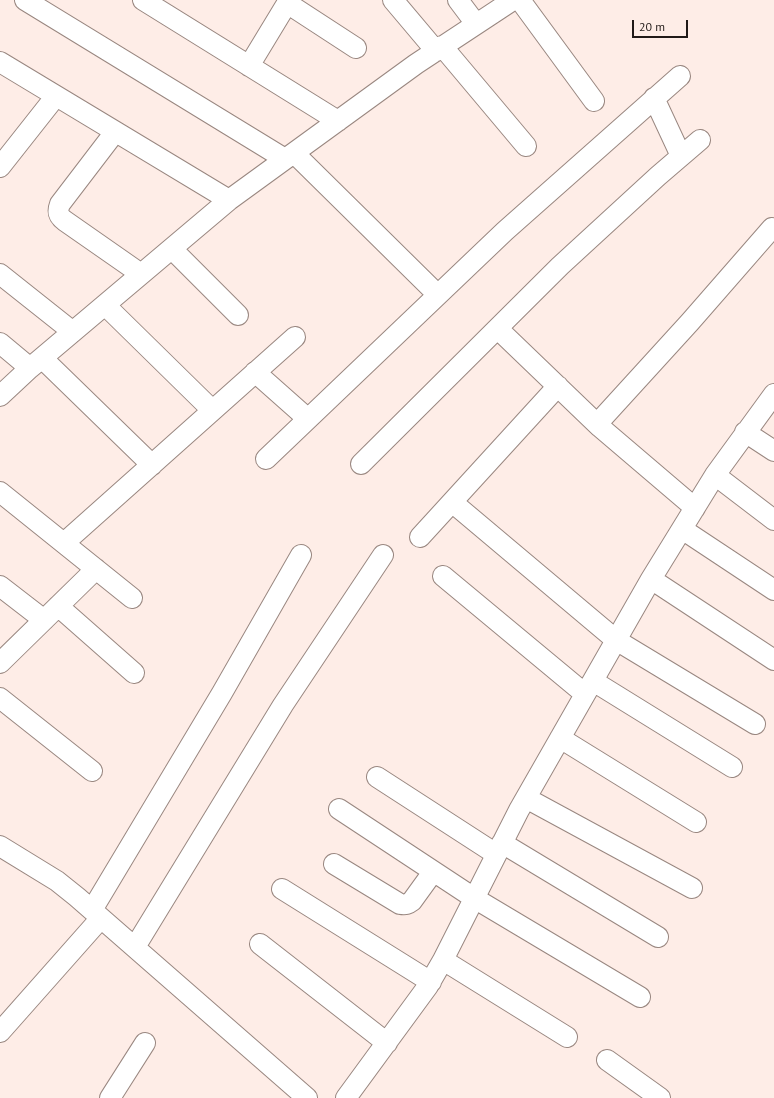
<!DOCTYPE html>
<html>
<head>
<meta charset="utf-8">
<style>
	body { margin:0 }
	#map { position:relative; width:774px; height:1098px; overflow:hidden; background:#feede7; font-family:"PT Sans",sans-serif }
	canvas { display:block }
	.scale { position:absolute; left:632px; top:20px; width:56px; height:18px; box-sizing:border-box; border:2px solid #211a18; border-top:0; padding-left:5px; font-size:12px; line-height:14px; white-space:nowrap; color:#211a18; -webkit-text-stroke:3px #feede7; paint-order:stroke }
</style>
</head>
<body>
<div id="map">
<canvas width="774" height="1098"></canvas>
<div class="scale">20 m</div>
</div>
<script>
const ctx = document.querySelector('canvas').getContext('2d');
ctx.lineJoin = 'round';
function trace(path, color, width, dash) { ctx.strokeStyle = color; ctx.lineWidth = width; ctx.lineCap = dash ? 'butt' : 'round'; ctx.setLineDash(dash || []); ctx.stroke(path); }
const minor = new Path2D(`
	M 25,0 L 285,159
	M 143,0 L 338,121
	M 393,0 L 436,51
	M 458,0 L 476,24
	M 520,0 L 594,101
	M 287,3 L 356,48
	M 442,46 L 526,146
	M 0,62 L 229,200
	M 249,66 L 289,0
	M 654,98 L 681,156
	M 115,132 L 60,204 C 57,212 58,216 65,221 L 141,274
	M 294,153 L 438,295
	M 0,167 L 56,96
	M 172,249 L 238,315
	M 0,274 L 73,332
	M 105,305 L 212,410
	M 498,329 L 600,427 L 695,508
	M 0,343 L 30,368
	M 42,358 L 152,465
	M 255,372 L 308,419
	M 0,396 L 30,368 L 229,200 L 416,64 L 513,0
	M 597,424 L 690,322 L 772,228
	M 745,432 L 774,451
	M 266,459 L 505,231 L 680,76
	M 361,464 L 560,266 L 658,176 L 700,140
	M 715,475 L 774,520
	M 0,492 L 132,598
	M 452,502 L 616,640 L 755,724
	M 682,529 L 774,590
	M 420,537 L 558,386
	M 64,543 L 295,337
	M 443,576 L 585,694
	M 651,579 L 774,660
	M 0,586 L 44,620
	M 58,606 L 134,673
	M 0,663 L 96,569
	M 593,681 L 732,767
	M 0,698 L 92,771
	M 560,738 L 696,822
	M 377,777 L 496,854
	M 526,798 L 692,888
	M 339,809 L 474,898 L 640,997
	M 502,843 L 658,937
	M 0,846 L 57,881 L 77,897 L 307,1098
	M 334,864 L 400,904 C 406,905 408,904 412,901 L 433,872
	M 282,889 L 431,982
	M 92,910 L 222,693 L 301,555
	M 260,944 L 387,1043
	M 135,947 L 283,705 L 383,555
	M 443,960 L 567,1037
	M 0,1032 L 101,918
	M 607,1060 L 660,1098
	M 110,1098 L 145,1043
	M 346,1098 L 428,986 L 443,960 L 519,810 L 651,579 L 715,475 L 774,394`);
trace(minor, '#998780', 22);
trace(minor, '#fff', 20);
</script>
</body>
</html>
